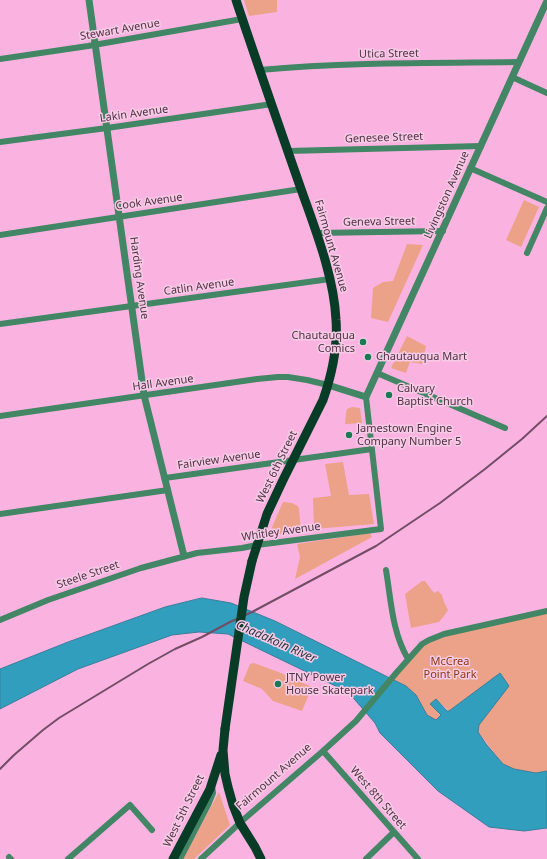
<!DOCTYPE html>
<html>
<head>
<meta charset="utf-8">
<style>
	body { margin:0 }
	canvas { display:block; background:#fab3e1 }
</style>
</head>
<body>
<canvas width="547" height="859"></canvas>
<script>
const ctx = document.querySelector('canvas').getContext('2d');
ctx.lineJoin = 'round';
function paint(path, color) { ctx.fillStyle = color; ctx.fill(path, 'evenodd'); }
function trace(path, color, width, dash) { ctx.strokeStyle = color; ctx.lineWidth = width; ctx.lineCap = dash ? 'butt' : 'round'; ctx.setLineDash(dash || []); ctx.stroke(path); }
function drawText(font, color, halo, rows, align = 'center') {
  ctx.font = font + ' "Noto Sans",sans-serif'; ctx.lineWidth = 3; ctx.setLineDash([]); ctx.textBaseline = 'middle'; ctx.strokeStyle = halo; ctx.fillStyle = color; for (const [text, x, y, turn = 0] of rows) {
    ctx.save(); ctx.translate(x, y); ctx.rotate((+turn || 0) * Math.PI / 180); ctx.textAlign = isNaN(turn) ? turn : align; if (halo) ctx.strokeText(text, 0, 0); ctx.fillText(text, 0, 0); ctx.restore();
  }
}
const green = new Path2D(`
	M 244,0 L 277,0 L 277,12 L 249,16 Z
	M 524,200 L 539,207 L 521,247 L 506,240 Z
	M 407,244 L 423,245 L 388,322 L 371,318 L 373,288 L 383,282 L 393,281 Z
	M 407,336 L 426,346 L 422,364 L 410,362 L 406,373 L 391,368 Z
	M 352,407 L 360,408 L 362,423 L 347,424 L 345,424 L 346,413 L 347,409 Z
	M 343,462 L 349,495 L 369,494 L 374,524 L 314,529 L 313,498 L 331,496 L 325,464 Z
	M 283,502 L 292,503 L 298,506 L 299,509 L 301,531 L 279,534 L 273,531 L 272,527 Z
	M 370,533 L 372,537 L 295,579 L 300,557 L 297,544 Z
	M 422,581 L 425,581 L 434,593 L 438,591 L 442,595 L 444,602 L 448,610 L 444,616 L 439,622 L 411,628 L 405,594 Z
	M 547,611 L 547,771 L 536,773 L 514,769 L 503,764 L 478,732 L 479,725 L 509,686 L 500,673 L 449,711 L 436,699 L 430,704 L 441,716 L 436,720 L 427,715 L 416,695 L 406,686 L 392,678 L 422,644 L 443,634 Z
	M 254,663 L 281,673 L 312,687 L 302,711 L 273,701 L 262,689 L 243,681 L 250,664 Z
	M 219,792 L 230,825 L 194,859 L 183,859 Z`);
const water = new Path2D(`
	M 202,598 L 231,603 L 275,621 L 406,686 L 416,695 L 427,715 L 436,720 L 441,715 L 430,704 L 436,699 L 447,711 L 449,711 L 500,673 L 509,686 L 479,725 L 478,732 L 486,744 L 503,764 L 514,769 L 536,773 L 547,771 L 547,828 L 524,831 L 489,827 L 438,791 L 380,733 L 375,723 L 348,692 L 228,634 L 199,632 L 172,635 L 78,669 L 0,709 L 0,669 L 68,642 L 165,607 Z`);
const minor = new Path2D(`
	M 0,59 L 88,46 L 242,19
	M 260,70 C 346,62 433,63 519,62
	M 512,77 L 547,93
	M 0,142 L 107,128 L 272,104
	M 288,151 L 481,146
	M 470,168 L 547,202
	M 316,233 L 443,231
	M 0,235 L 301,189
	M 527,253 L 547,208
	M 0,324 L 139,305 L 330,279
	M 377,373 L 505,428
	M 0,416 L 257,379 L 278,377 L 288,377 L 307,380 L 328,385
	M 165,478 L 372,449
	M 0,514 L 168,490
	M 386,570 C 391,600 392,632 408,659
	M 0,620 L 48,600 L 141,568 L 197,553 L 242,548 L 257,545 L 381,529 L 366,397
	M 323,751 L 418,859
	M 9,857 L 11,859
	M 68,859 L 130,805 L 152,830
	M 180,859 L 208,805 L 213,793 L 212,786
	M 201,859 L 243,820 L 323,751 L 356,721 L 397,672 L 422,644 L 429,640 L 444,634 L 547,611
	M 366,859 L 394,832`);
const tertiary = new Path2D(`
	M 89,0 L 144,395 L 184,556
	M 328,385 L 366,397 C 427,266 486,133 547,1`);
const primary = new Path2D(`
	M 236,0 C 257,63 279,126 301,189 C 315,229 334,276 336,320 C 338,347 332,374 323,400 L 283,480 L 267,514 L 252,561
	M 225,729 L 223,750 L 225,774 L 228,787 L 233,805 L 240,823 L 255,847 L 261,859
	M 173,859 L 210,789 L 221,755`);
const rail = new Path2D(`
	M 0,769 L 14,755 L 43,730 L 59,718 L 148,664 L 175,649 L 202,637 L 230,622 L 252,612 L 376,546 L 440,503 L 485,469 L 522,439 L 547,416`);
const primaryBridge = new Path2D(`
	M 225,729 L 244,597 L 252,561`);
const markers = [
	[363,342,4,"#187b53"],
	[368,357,4,"#187b53"],
	[389,395,4,"#187b53"],
	[349,435,4,"#187b53"],
	[278,684,4,"#187b53"]
];
const streetNames = [
	["Stewart Avenue",120,30,-10],
	["Utica Street",389,54,-1],
	["Lakin Avenue",134,114,-8],
	["Genesee Street",384,138,-2],
	["Livingston Avenue",447,195,-66],
	["Cook Avenue",149,202,-8],
	["Geneva Street",379,222,-1],
	["Fairmount Avenue",331,246,74],
	["Harding Avenue",139,278,82],
	["Catlin Avenue",199,287,-8],
	["Hall Avenue",163,383,-8],
	["Fairview Avenue",219,460,-8],
	["West 6th Street",277,467,-64],
	["Whitley Avenue",281,532,-8],
	["Steele Street",88,575,-19],
	["Fairmount Avenue",274,777,-41],
	["West 8th Street",378,798,49],
	["West 5th Street",184,811,-64]
];
const poiNames = [
	["Chautauqua",355,336,"right"],
	["Comics",355,349,"right"],
	["Chautauqua Mart",376,357],
	["Calvary",397,389],
	["Baptist Church",397,402],
	["Jamestown Engine",357,429],
	["Company Number 5",357,442],
	["JTNY Power",286,678],
	["House Skatepark",286,691]
];
const parkNames = [
	["McCrea",450,662],
	["Point Park",450,675]
];
const waterNames = [
	["Chadakoin River",276,642,24]
];
paint(green, '#eba288');
paint(water, '#319ebd');
trace(water, '#3a7e99', 1);
trace(minor, '#438665', 6);
trace(tertiary, '#438665', 7);
trace(primary, '#083c27', 9);
trace(rail, '#724d65', 2);
trace(primaryBridge, '#083c27', 9);
for (const [x, y, r, color] of markers) { const dot = new Path2D(); dot.arc(x, y, r, 0, 2 * Math.PI); ctx.fillStyle = color; ctx.fill(dot); trace(dot, '#f7cbe6', 1.5); }
drawText('11px', '#4f3245', '#f7cbe6', streetNames);
drawText('11px', '#4f3245', '#f7cbe6', poiNames, 'left');
drawText('11px', '#8e360f', '#f7cbe6', parkNames);
drawText('italic 12px', '#1d343c', '#f7cbe6', waterNames);
</script>
</body>
</html>
